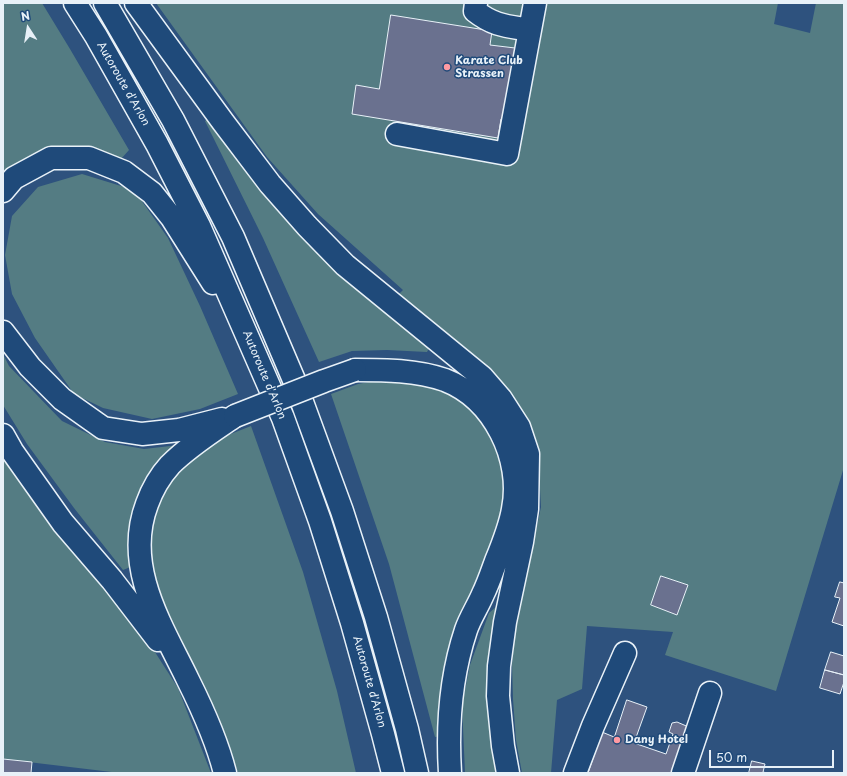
<!DOCTYPE html>
<html>
<head>
<meta charset="utf-8">
<style>
	body { margin:0 }
	#map { position:relative; width:847px; height:776px; overflow:hidden; background:#2e527e; font-family:"Playpen Sans",sans-serif }
	canvas { display:block }
	.frame { position:absolute; inset:0; border:4px solid #e8f1f8; pointer-events:none }
	.north { position:absolute; left:8px; top:8px; width:40px; height:40px; -webkit-text-stroke:3px #1f4a7a; paint-order:stroke; rotate:348deg; font-size:11px; font-weight:700; line-height:16px; text-align:center; color:#e8f1f8 }
	.north::after { content:''; display:block; margin:auto; width:14px; height:18px; background:#e8f1f8; clip-path:polygon(50% 0,100% 100%,50% 72%,0 100%) }
	.scale { position:absolute; left:709px; top:750px; width:125px; height:18px; box-sizing:border-box; border:2px solid #e8f1f8; border-top:0; padding-left:5px; font-size:12px; line-height:14px; white-space:nowrap; color:#e8f1f8; -webkit-text-stroke:3px #1f4a7a; paint-order:stroke }
</style>
</head>
<body>
<div id="map">
<canvas width="847" height="776"></canvas>
<div class="frame"></div>
<div class="north">N</div>
<div class="scale">50 m</div>
</div>
<script>
const ctx = document.querySelector('canvas').getContext('2d');
ctx.lineJoin = 'round';
function paint(path, color) { ctx.fillStyle = color; ctx.fill(path, 'evenodd'); }
function trace(path, color, width, dash) { ctx.strokeStyle = color; ctx.lineWidth = width; ctx.lineCap = dash ? 'butt' : 'round'; ctx.setLineDash(dash || []); ctx.stroke(path); }
function drawText(font, color, halo, rows, align = 'center') {
  ctx.font = font + ' "Playpen Sans",sans-serif'; ctx.lineWidth = 3; ctx.setLineDash([]); ctx.textBaseline = 'middle'; ctx.strokeStyle = halo; ctx.fillStyle = color; for (const [text, x, y, turn = 0] of rows) {
    ctx.save(); ctx.translate(x, y); ctx.rotate((+turn || 0) * Math.PI / 180); ctx.textAlign = isNaN(turn) ? turn : align; if (halo) ctx.strokeText(text, 0, 0); ctx.fillText(text, 0, 0); ctx.restore();
  }
}
const green = new Path2D(`
	M 3,3 L 42,3 L 70,49 L 129,150 L 121,159 L 90,147 L 48,149 L 3,177 Z
	M 156,3 L 778,3 L 774,24 L 810,33 L 816,3 L 844,3 L 844,467 L 776,691 L 665,655 L 673,632 L 587,626 L 582,689 L 557,700 L 551,773 L 522,773 L 516,740 L 513,699 L 512,664 L 516,624 L 541,507 L 538,454 L 510,393 L 487,365 L 399,294 L 403,290 L 318,214 L 267,157 Z
	M 210,117 L 430,346 L 427,352 L 387,350 L 352,351 L 319,362 L 263,238 L 205,121 Z
	M 82,174 L 134,190 L 168,238 L 200,306 L 238,394 L 200,409 L 152,419 L 103,408 L 74,394 L 35,338 L 12,294 L 5,255 L 12,216 L 38,187 Z
	M 3,354 L 9,366 L 62,421 L 105,442 L 144,449 L 179,445 L 133,566 L 123,570 L 74,508 L 27,444 L 3,405 Z
	M 384,379 L 440,387 L 462,400 L 478,416 L 495,439 L 507,482 L 498,532 L 473,587 L 458,624 L 441,736 L 435,737 L 389,564 L 331,394 L 358,384 Z
	M 251,426 L 303,572 L 337,691 L 356,773 L 238,773 L 217,713 L 199,675 L 164,613 L 149,571 L 150,517 L 176,470 L 213,441 Z
	M 3,457 L 59,531 L 153,649 L 178,688 L 211,773 L 120,773 L 3,759 Z
	M 497,606 L 498,773 L 465,773 L 462,705 L 470,665 L 489,613 Z`);
const building = new Path2D(`
	M 391,15 L 492,31 L 490,45 L 515,48 L 504,120 L 501,119 L 498,138 L 352,114 L 356,85 L 379,89 Z
	M 661,576 L 688,585 L 677,615 L 651,605 Z
	M 840,582 L 844,583 L 844,626 L 832,622 L 840,598 L 835,597 Z
	M 831,652 L 844,656 L 844,675 L 825,670 Z
	M 825,670 L 844,675 L 844,682 L 840,694 L 820,688 Z
	M 627,700 L 647,707 L 634,743 L 666,754 L 673,734 L 669,732 L 672,723 L 677,722 L 691,728 L 675,773 L 588,773 L 602,732 L 614,737 Z
	M 3,759 L 32,762 L 31,773 L 3,773 Z
	M 752,761 L 765,764 L 763,772 L 767,773 L 749,773 Z`);
const minor = new Path2D(`
	M 476,3 L 475,11 C 494,26 507,26 530,30
	M 397,134 L 507,154 L 535,3
	M 575,773 L 593,726 L 625,653
	M 683,773 L 710,693`);
const highway = new Path2D(`
	M 75,3 L 96,36 L 157,144 L 199,226 L 283,418 L 320,521 L 352,623 L 383,734 L 393,773
	M 105,3 L 173,120 L 233,237 L 294,380 L 342,511 L 376,617 L 407,729 L 417,773
	M 136,3 L 223,122 L 270,184 L 307,226 L 345,265 L 482,377 L 501,399 L 519,427 L 528,454 L 527,509 L 522,542 L 505,622 L 499,666 L 498,696 L 503,746 L 508,773
	M 3,191 L 14,178 L 51,158 L 89,158 L 124,172 L 152,193 L 172,218 L 213,283
	M 3,332 L 30,367 L 62,399 L 103,428 L 142,434 L 179,430 L 222,419
	M 355,370 C 385,370 416,370 445,380 C 494,399 523,459 513,509 C 510,527 503,544 496,561 C 492,572 488,584 483,594 C 478,606 470,618 466,630 C 451,675 447,725 450,773
	M 3,435 L 12,451 L 63,523 L 112,580 L 158,640
	M 225,773 C 217,741 203,710 188,680 C 162,626 123,567 147,504 C 152,490 160,476 170,465 C 189,446 213,431 235,416`);
const highwayBridge = new Path2D(`
	M 235,416 L 324,381 L 355,370`);
const markers = [
	[447,67,4,"#ff9aa2"],
	[617,740,4,"#ff9aa2"]
];
const poiNames = [
	["Karate Club",455,61],
	["Strassen",455,74],
	["Dany Hotel",625,740]
];
const streetNames = [
	["Autoroute d'Arlon",123,84,60],
	["Autoroute d'Arlon",264,375,67],
	["Autoroute d'Arlon",369,682,74]
];
paint(green, '#547c83');
paint(building, '#6a718f');
trace(building, '#e8f1f8', 1);
trace(minor, '#e8f1f8', 25);
trace(highway, '#e8f1f8', 25);
trace(minor, '#1f4a7a', 22);
trace(highway, '#1f4a7a', 22);
trace(highwayBridge, '#e8f1f8', 25, []);
trace(highwayBridge, '#1f4a7a', 22);
for (const [x, y, r, color] of markers) { const dot = new Path2D(); dot.arc(x, y, r, 0, 2 * Math.PI); ctx.fillStyle = color; ctx.fill(dot); trace(dot, '#1f4a7a', 1.5); }
drawText('bold 11px', '#e8f1f8', '#1f4a7a', poiNames, 'left');
drawText('11px', '#e8f1f8', '#1f4a7a', streetNames);
</script>
</body>
</html>
